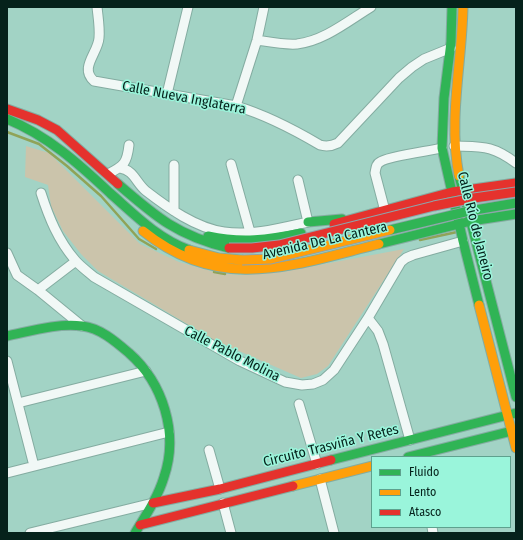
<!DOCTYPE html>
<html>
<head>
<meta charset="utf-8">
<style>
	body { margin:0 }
	#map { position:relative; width:523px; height:540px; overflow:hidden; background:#a2d3c5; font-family:"Fira Sans Condensed",sans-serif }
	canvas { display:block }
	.frame { position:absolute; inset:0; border:8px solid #05221b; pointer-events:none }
	.legend { position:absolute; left:371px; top:456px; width:140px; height:72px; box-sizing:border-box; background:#9af5db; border:1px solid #5ea18e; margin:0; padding:5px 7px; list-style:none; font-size:12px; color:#05221b }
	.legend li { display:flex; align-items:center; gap:8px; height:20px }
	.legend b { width:20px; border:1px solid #5ea18e }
</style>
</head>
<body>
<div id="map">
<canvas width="523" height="540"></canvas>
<div class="frame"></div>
<ul class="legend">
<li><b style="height:5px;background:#30b455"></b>Fluido</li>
<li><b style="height:5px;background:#ff9f0a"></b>Lento</li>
<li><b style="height:5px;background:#e5322d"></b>Atasco</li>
</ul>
</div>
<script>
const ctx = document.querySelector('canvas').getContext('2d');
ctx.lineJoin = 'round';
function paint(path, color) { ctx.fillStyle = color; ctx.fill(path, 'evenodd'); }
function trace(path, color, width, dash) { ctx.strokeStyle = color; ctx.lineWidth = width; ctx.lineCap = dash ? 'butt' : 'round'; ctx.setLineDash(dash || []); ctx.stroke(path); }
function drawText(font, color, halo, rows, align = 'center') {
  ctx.font = font + ' "Fira Sans Condensed",sans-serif'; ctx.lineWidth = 3; ctx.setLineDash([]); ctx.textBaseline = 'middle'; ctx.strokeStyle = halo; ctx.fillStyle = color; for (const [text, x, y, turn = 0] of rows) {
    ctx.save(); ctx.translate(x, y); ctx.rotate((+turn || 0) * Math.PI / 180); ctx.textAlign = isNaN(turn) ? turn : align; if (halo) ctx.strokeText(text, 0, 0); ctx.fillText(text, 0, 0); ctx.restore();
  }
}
const green = new Path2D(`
	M 26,146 L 49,153 L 140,244 L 179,262 L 218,273 L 240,275 L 282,272 L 404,249 L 328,366 L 317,374 L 301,378 L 214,340 L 98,271 L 81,254 L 63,231 L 51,206 L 48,185 L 25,177 Z`);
const stream = new Path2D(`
	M 7,132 L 39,144 L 67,166 L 101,196 L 139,239 L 156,249
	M 420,240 L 457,232
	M 214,272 L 225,274`);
const street = new Path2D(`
	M 97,7 C 98,17 100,28 99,38 C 98,53 79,68 94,81 L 236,106 C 266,115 293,129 320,145 C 327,147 332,146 338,143 L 399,78 L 412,67 L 424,59 L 451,48
	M 257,40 C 270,42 284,45 297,44 C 324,41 348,21 371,7
	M 167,94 L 188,7
	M 236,106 L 257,40 L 264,7
	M 454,146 C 483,147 492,145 516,163
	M 231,164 L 250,232
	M 120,168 C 134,170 136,183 146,191 C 168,208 196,228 224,232 C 252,236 281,228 308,222 L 298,180
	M 108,174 C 124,166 127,163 129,145
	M 41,193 C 49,218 58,240 75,260 C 80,266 87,271 94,277 L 240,361 L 285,382 L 302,385 L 313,384 L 323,380 L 334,370 L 368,318 L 401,262 L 406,258 L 413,255 L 463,241
	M 174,211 L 174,165
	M 385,211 L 375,173 C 376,168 376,164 380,162 C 388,156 430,151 442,148
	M 7,253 L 17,275 L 38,290 L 82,326
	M 38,290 L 76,261
	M 368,318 L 378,331 L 383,344 L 410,440
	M 7,361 L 34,466
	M 18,403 L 146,371
	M 299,404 L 317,464
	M 209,450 L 220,489
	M 7,473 L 169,432
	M 320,479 L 334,533
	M 223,503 L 231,533
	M 432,527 L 433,533
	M 30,533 L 153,503`);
const fast = new Path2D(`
	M 452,7 L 451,42 L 444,98 L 442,148 L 463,241 L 479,305
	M 7,119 C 48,136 78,163 110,193 C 135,215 157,238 189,250
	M 459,176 L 516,397
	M 118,184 C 156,217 178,236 229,248
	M 308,222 L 342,219
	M 208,236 C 241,243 268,240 301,233
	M 379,244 L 471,221 L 516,214
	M 7,336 C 31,331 57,323 82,326 C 100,328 115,341 129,353 C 163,383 179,433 164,477 C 158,497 146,515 135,533
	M 408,457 L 516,430
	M 331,460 L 516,413`);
const slow = new Path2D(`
	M 459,176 C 448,119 462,63 463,7
	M 143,231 C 221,294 293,265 379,244
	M 189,250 L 219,258 L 242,260
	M 479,305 L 516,448
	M 293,486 L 372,466`);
const jam = new Path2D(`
	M 7,109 L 38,120 L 57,130 L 118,184
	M 334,224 L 452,192 L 516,183
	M 153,503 L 220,489 L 331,460
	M 140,525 L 293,486`);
const fastBridge = new Path2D(`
	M 390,230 L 469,211 L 516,203`);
const slowBridge = new Path2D(`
	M 242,260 L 271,259 L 390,230`);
const jamBridge = new Path2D(`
	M 229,248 L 252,248 L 279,245 L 434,206 L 474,198 L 516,192`);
const streetNames = [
	["Calle Nueva Inglaterra",184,98,11],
	["Calle Río de Janeiro",475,226,76],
	["Avenida De La Cantera",325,241,-13],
	["Calle Pablo Molina",232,354,27],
	["Circuito Trasviña Y Retes",331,446,-14]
];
paint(green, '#cbc4ab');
trace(stream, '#90a358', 2.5);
trace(street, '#84aca1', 11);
trace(fast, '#84aca1', 11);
trace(slow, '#84aca1', 11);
trace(jam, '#84aca1', 11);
trace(street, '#f1f8f6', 9);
trace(fast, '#30b455', 9);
trace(slow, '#ff9f0a', 9);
trace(jam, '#e5322d', 9);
trace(fastBridge, '#90a4ab', 11, []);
trace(slowBridge, '#90a4ab', 11, []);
trace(jamBridge, '#90a4ab', 11, []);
trace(fastBridge, '#30b455', 9);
trace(slowBridge, '#ff9f0a', 9);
trace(jamBridge, '#e5322d', 9);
drawText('14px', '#05221b', '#9af5db', streetNames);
</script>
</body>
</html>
